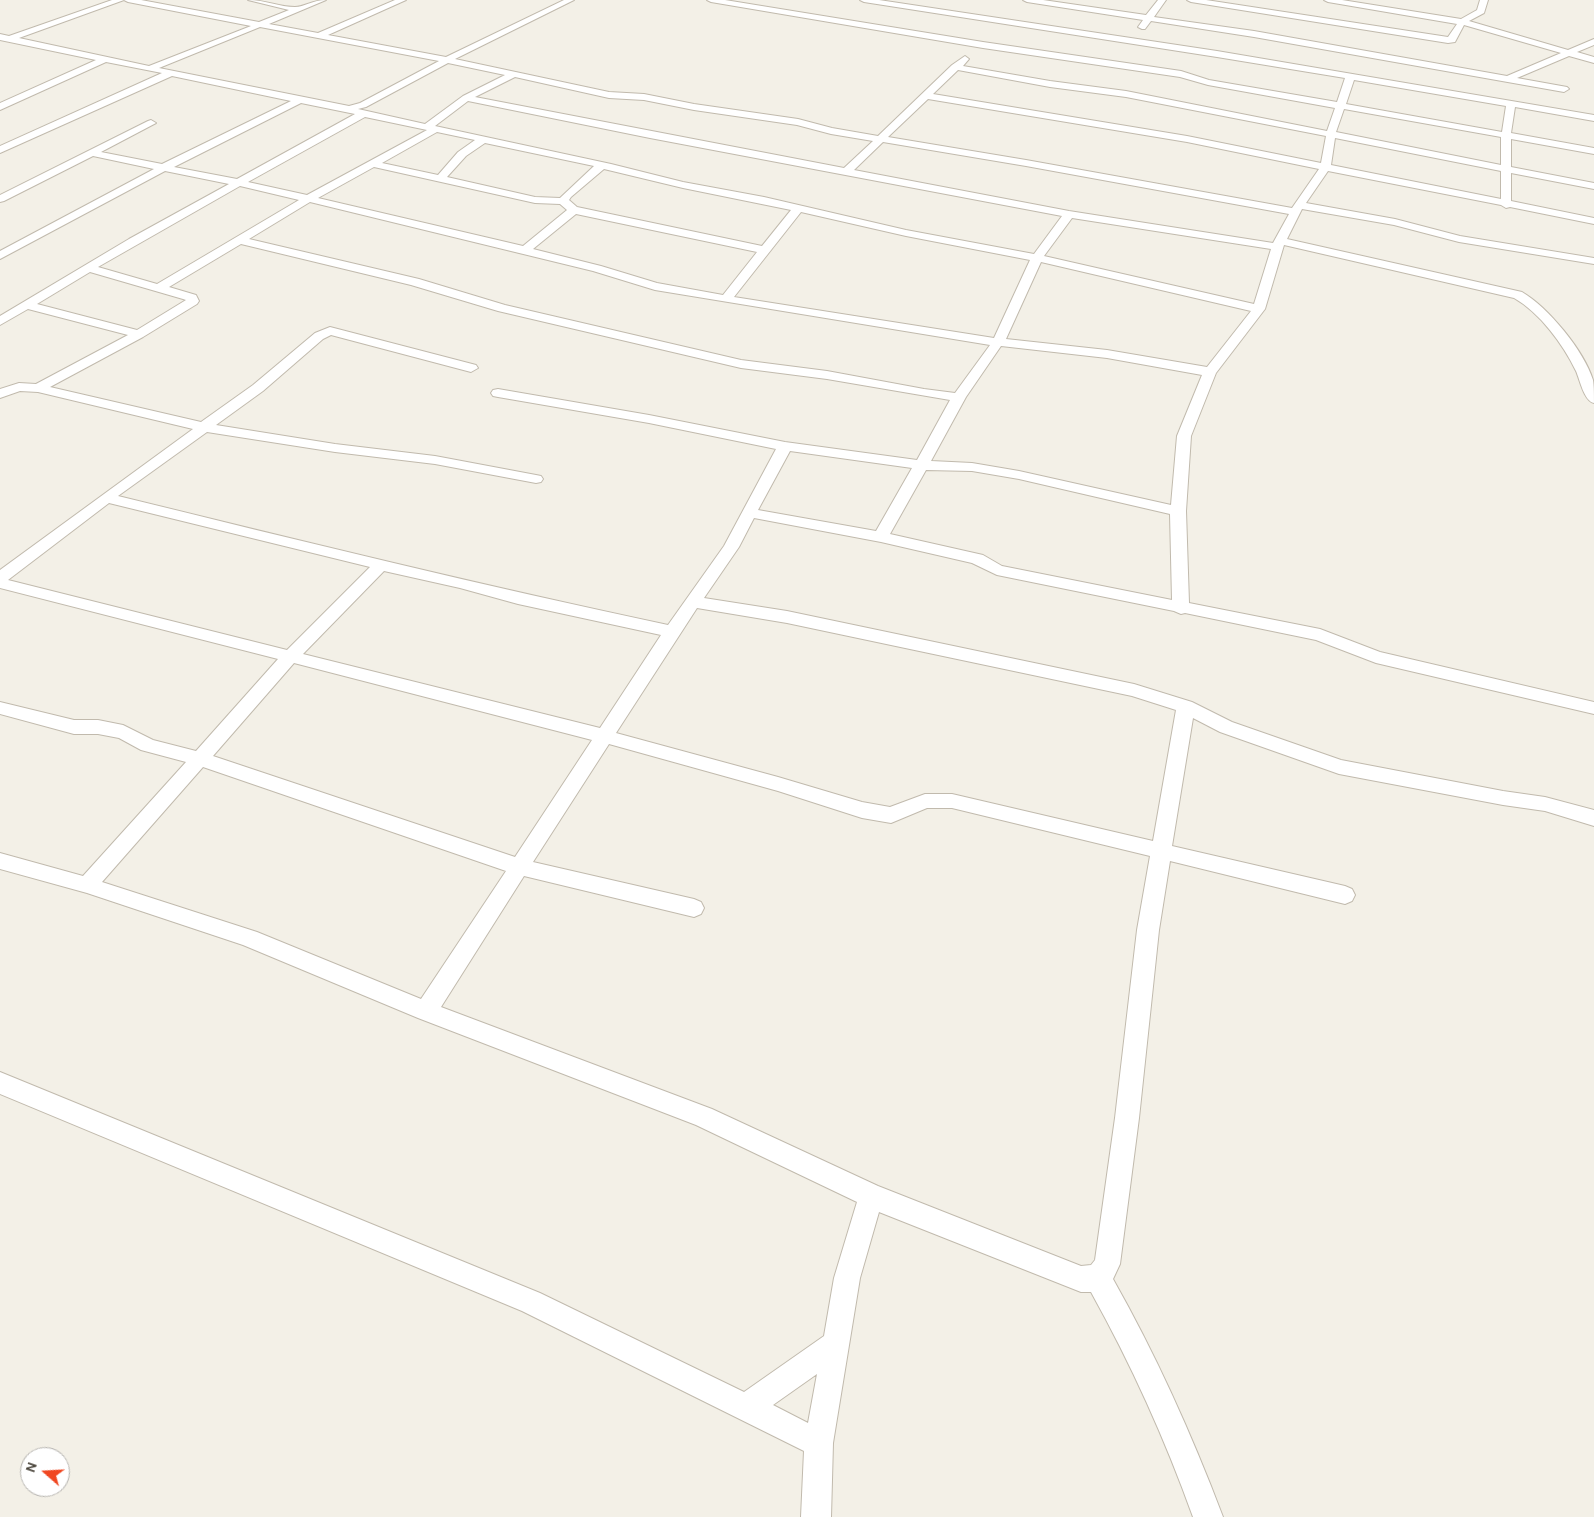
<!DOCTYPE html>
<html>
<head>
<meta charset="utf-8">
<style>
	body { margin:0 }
	#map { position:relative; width:1594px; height:1517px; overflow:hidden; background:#f3f0e7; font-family:Karla,sans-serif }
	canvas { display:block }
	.north { position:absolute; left:20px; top:1447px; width:50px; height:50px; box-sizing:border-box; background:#fff; border:1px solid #b5b3af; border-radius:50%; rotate:289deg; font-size:14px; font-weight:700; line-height:20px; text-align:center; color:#454036 }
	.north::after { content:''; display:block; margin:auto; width:18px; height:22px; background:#f04721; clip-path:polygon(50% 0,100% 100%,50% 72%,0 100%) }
</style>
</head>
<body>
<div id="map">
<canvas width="1594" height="1517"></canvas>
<div class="north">N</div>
</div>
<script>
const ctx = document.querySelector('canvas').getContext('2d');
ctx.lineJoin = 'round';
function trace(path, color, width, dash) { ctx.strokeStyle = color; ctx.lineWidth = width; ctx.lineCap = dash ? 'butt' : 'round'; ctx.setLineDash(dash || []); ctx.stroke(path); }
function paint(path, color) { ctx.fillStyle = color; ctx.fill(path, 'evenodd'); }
const minor = new Path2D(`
	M 112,0 L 124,0 L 19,38 L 149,66 L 251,26 L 128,2 L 124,0 L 141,0 L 259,22 L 289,10 L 248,0 C 265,0 280,7 295,7 C 304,7 313,0 326,0 L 269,24 L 318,33 L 395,0 L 406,0 L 328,35 L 446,57 L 564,0 L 574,0 L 455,59 L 609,92 L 644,94 L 694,104 L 798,119 L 832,128 L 878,136 L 952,65 L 965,56 L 969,59 L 963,66 L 1050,81 L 1126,91 L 1327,131 L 1335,108 L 1208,85 L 1180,77 L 983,48 L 711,2 L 707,0 L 725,0 L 983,42 L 1181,71 L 1209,80 L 1337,102 L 1345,78 L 1217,57 L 864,2 L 860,0 L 879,0 L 1217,51 L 1594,115 L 1594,121 L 1515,107 L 1511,133 L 1594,148 L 1594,154 L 1511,139 L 1511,167 L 1594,183 L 1594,189 L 1511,173 L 1511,201 L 1594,218 L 1594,224 L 1510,207 L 1506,208 L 1501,205 L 1328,171 L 1306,203 L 1395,219 L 1460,236 L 1594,258 L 1594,264 L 1459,242 L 1394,225 L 1302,209 L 1287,239 L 1522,292 C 1548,307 1584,351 1593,380 C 1594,386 1594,396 1594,403 C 1584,401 1580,380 1576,371 C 1563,344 1540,313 1514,298 L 1284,245 L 1265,309 L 1216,373 L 1191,436 L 1186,511 L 1189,603 L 1320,629 L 1380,652 L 1594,702 L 1594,714 L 1376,663 L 1316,640 L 1185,613 L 1181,614 L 1174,611 L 997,575 L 972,563 L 881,542 L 754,518 L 739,547 L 704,598 L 787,611 L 1134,684 L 1192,702 L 1232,722 L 1341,760 L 1503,791 L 1545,797 L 1594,810 L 1594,826 L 1545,811 L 1503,805 L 1339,774 L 1220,732 L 1193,718 L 1172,846 L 1345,886 L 1352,889 L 1355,895 L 1352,901 L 1345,904 L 1170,861 L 1159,930 L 1139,1118 L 1120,1264 L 1113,1279 C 1156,1355 1192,1435 1223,1517 L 1193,1517 C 1165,1439 1131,1364 1091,1292 L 1081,1292 L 879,1212 L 860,1278 L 833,1443 L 831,1517 L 801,1517 L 804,1451 L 522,1311 L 0,1094 L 0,1072 L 540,1293 L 744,1392 L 824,1336 L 834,1278 L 857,1202 L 696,1125 L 418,1018 L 243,945 L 87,893 L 0,869 L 0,853 L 83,876 L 186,762 L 141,750 L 119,738 L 98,734 L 74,734 L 0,714 L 0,702 L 74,720 L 98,720 L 123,725 L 153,740 L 196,751 L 278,659 L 0,588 L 0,570 L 193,429 L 38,392 L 20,391 L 0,398 L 0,389 L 19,383 L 36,384 L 128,335 L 28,309 L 0,325 L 0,316 L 129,239 L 229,184 L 165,171 L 0,259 L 0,251 L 154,169 L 93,156 L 4,201 L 0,202 L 0,195 L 148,121 L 151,120 L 156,123 L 101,152 L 162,164 L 291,101 L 172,76 L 0,153 L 0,146 L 162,73 L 106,62 L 0,110 L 0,103 L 96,60 L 0,40 L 0,34 L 9,36 ZM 260,27 L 439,61 L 360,103 L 349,106 L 159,68 ZM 448,63 L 505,75 L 463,96 L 425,124 L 358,109 L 366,107 ZM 958,70 L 1050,87 L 1126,97 L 1326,136 L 1321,163 L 1187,136 L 933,94 ZM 515,77 L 609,98 L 644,100 L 694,110 L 797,125 L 831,134 L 873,141 L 844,168 L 475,97 ZM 1354,80 L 1506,106 L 1502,132 L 1346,104 ZM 928,99 L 1187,142 L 1319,169 L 1292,208 L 1026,160 L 888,137 ZM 468,101 L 650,138 L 1062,216 L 1034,254 L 906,230 L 764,197 L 683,182 L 611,164 L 435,126 ZM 301,103 L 355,114 L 237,179 L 174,167 ZM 1344,109 L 1501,137 L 1501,165 L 1336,132 ZM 365,117 L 427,130 L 307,195 L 248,182 ZM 437,132 L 475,140 L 458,152 L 438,175 L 382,163 ZM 1335,138 L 1501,171 L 1501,199 L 1331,165 ZM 883,142 L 1026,166 L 1289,214 L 1273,243 L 1069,211 L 854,170 ZM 485,143 L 594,166 L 560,198 L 535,197 L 447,177 L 466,156 ZM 374,167 L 535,203 L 560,204 L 567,210 L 523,246 L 318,198 ZM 604,169 L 683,188 L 791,210 L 762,246 L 577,207 L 569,200 L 571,197 ZM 240,186 L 299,200 L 157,284 L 98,267 ZM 310,202 L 593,271 L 655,290 L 990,345 L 955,393 L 924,389 L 827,371 L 741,360 L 505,305 L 419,279 L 249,239 ZM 801,212 L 906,236 L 1030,260 L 994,338 L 734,297 ZM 576,214 L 757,252 L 723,295 L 657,283 L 601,266 L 533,249 ZM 1072,218 L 1271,249 L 1254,304 L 1044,256 ZM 241,244 L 411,285 L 498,311 L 741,368 L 827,379 L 950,400 L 917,460 L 785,442 L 649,415 L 498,389 L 493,390 L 491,393 L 493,396 L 498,397 L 649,423 L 776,449 L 724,546 L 668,625 C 484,586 301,541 118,496 L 207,432 L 335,452 L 435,464 L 536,483 L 541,482 L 543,479 L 541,476 L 536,475 L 435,456 L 335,444 L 216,425 L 263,391 L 323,339 L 331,335 L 471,372 L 478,368 L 476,365 L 330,327 L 315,333 L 253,385 L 201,422 L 50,387 L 143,337 L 197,304 L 199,301 L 196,295 L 169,287 ZM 1041,262 L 1251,311 L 1207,367 L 1107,350 L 1006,339 ZM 90,272 L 183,299 L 186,300 L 137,330 L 37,304 ZM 1001,346 L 1107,358 L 1202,375 L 1177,436 L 1171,505 L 1019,471 L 972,463 L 931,461 L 966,397 ZM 790,451 L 912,468 L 876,531 L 758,510 ZM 926,470 L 972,471 L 1019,479 L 1170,514 L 1172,600 L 1002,566 L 983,555 L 890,534 ZM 109,503 L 370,567 L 287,650 L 8,580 ZM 384,571 L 460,588 L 518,604 L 661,635 L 600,728 L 303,654 ZM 697,608 L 787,623 L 1132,696 L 1176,710 L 1153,841 L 952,794 L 925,794 L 890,807 L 862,802 L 778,777 L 616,733 ZM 294,663 L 592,740 L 515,857 L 213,756 ZM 609,744 L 778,791 L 862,818 L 891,823 L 927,808 L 952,808 L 1150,856 L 1137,930 L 1115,1118 L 1095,1260 L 1091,1265 L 1081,1266 L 878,1186 L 712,1109 L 441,1007 L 524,876 L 694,917 L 701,914 L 704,908 L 701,902 L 694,899 L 533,862 ZM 203,767 L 506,871 L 421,999 L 257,932 L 102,882 ZM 817,1374 L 808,1423 L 773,1405 Z
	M 1023,0 L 1043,0 L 1146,15 L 1158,0 L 1166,0 L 1154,17 L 1254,31 L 1507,76 L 1561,53 L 1464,25 L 1455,42 L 1448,43 L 1191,2 L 1187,0 L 1206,0 L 1448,37 L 1457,24 L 1328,2 L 1324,0 L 1342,0 L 1461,19 L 1477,10 L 1480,0 L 1488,0 L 1484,13 L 1469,21 L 1568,50 L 1594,39 L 1594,45 L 1577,52 L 1594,57 L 1594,63 L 1569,56 L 1517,78 L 1567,87 L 1569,89 L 1564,92 L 1254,37 L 1151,21 L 1145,29 L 1142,29 L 1138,27 L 1143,20 L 1027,2 Z`);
trace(minor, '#c1baad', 2);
paint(minor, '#fff');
</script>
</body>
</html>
